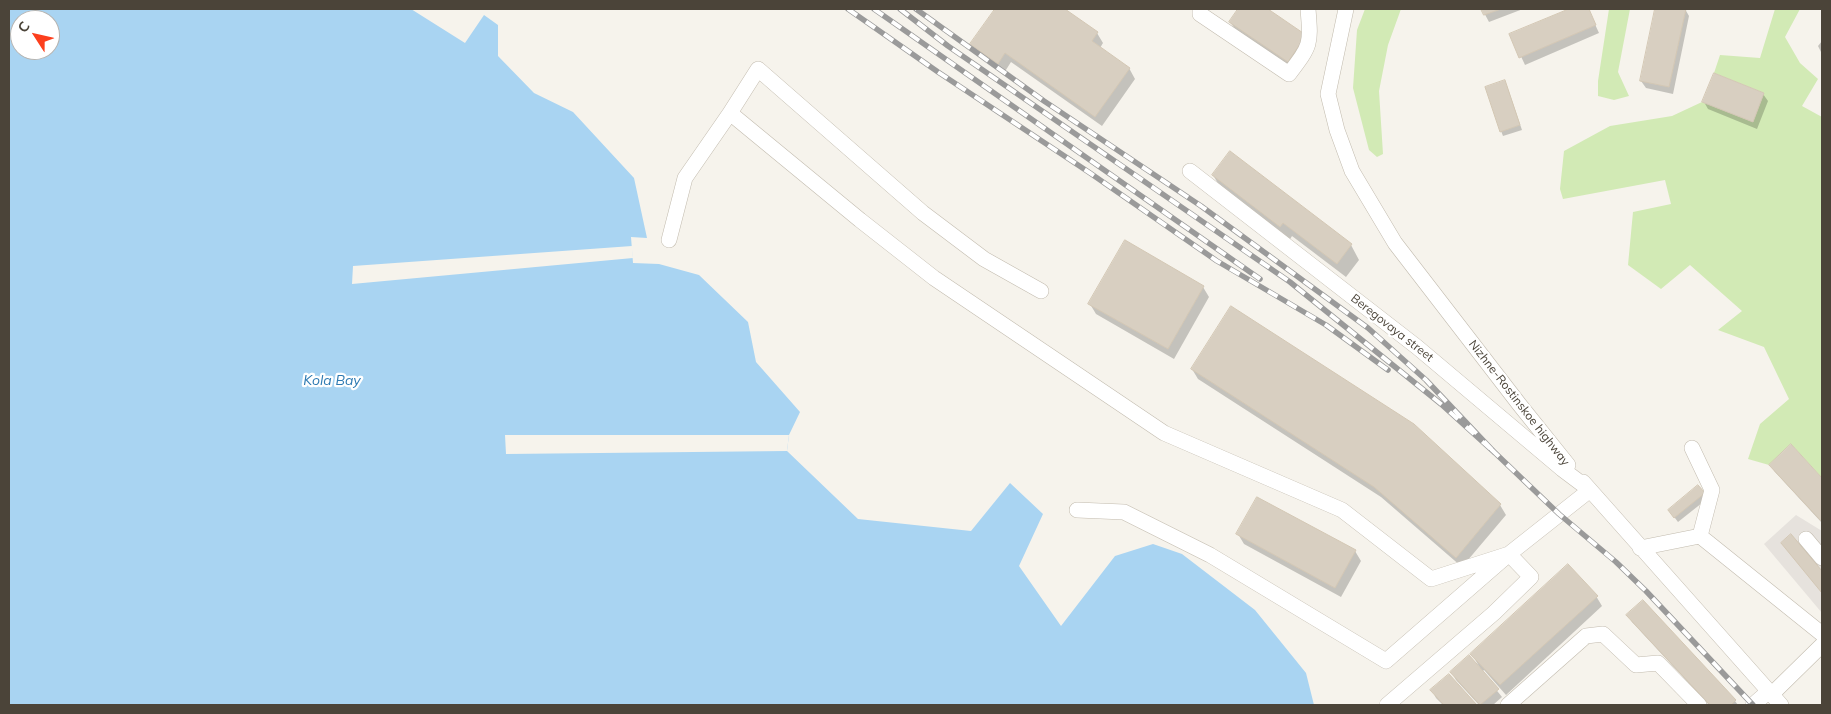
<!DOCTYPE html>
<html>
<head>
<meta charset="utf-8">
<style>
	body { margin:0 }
	#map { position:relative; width:1831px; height:714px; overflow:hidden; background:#f6f3ec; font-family:Mulish,sans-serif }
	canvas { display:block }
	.frame { position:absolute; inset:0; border:10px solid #4b4439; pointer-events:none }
	.north { position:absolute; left:10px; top:10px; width:50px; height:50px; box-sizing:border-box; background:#fff; border:1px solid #b7b4b0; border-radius:50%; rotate:305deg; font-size:14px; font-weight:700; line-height:20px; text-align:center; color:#4b4439 }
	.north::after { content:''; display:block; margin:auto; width:18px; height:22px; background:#fc3f1d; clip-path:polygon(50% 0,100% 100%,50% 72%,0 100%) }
</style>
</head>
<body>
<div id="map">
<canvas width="1831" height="714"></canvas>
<div class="frame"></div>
<div class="north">С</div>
</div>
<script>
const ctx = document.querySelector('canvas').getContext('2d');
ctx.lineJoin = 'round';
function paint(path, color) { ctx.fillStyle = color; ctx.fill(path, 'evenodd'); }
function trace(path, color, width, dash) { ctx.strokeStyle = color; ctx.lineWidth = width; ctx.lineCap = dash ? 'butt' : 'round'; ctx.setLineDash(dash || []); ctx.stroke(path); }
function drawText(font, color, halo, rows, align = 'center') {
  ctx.font = font + ' Mulish,sans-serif'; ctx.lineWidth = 4.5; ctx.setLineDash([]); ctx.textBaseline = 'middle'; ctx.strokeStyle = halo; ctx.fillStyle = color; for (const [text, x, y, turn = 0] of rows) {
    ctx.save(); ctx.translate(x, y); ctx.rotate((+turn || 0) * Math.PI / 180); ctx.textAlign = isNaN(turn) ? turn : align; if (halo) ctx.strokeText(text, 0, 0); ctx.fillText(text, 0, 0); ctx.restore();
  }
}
const industrial = new Path2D(`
	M 1796,515 L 1822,531 L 1822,613 L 1764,544 Z`);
const green = new Path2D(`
	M 1365,9 L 1401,9 L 1388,45 L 1379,91 L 1383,154 L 1377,157 L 1369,150 L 1353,88 L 1357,30 Z
	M 1609,9 L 1630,9 L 1618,72 L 1629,96 L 1614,100 L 1598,96 L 1598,81 Z
	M 1775,9 L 1800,9 L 1785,37 L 1800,63 L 1818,79 L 1802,106 L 1822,117 L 1822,478 L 1791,444 L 1769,465 L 1748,459 L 1760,424 L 1789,399 L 1764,347 L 1718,330 L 1742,311 L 1690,265 L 1661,289 L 1628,265 L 1633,212 L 1671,204 L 1665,180 L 1563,199 L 1560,189 L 1564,151 L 1610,126 L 1672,116 L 1702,102 L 1753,122 L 1764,93 L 1714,73 L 1720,55 L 1760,58 Z`);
const water = new Path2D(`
	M 9,9 L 411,9 L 465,43 L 484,15 L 498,25 L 498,56 L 534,93 L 573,112 L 634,178 L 647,238 L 631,237 L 633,263 L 659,264 L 699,275 L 748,322 L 756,362 L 800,412 L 789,435 L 787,451 L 858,519 L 971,531 L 1010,483 L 1043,514 L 1019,566 L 1061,626 L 1115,556 L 1153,544 L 1182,554 L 1255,610 L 1306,673 L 1314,705 L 9,705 ZM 20,20 L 50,20 L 50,50 L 20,50 Z`);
const pier = new Path2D(`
	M 632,246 L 633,258 L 352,284 L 353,266 Z
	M 505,435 L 789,435 L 787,451 L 506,454 Z`);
const shadow = new Path2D(`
	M 996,9 L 1063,9 L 1097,33 L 1103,43 L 1100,48 L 1129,68 L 1135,79 L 1102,126 L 1011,62 L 1004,73 L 977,54 L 971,44 Z
	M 1239,9 L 1266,9 L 1305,36 L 1293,68 L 1235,29 L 1230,22 Z
	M 1482,9 L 1523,9 L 1489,22 Z
	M 1572,9 L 1588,9 L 1599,33 L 1525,65 L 1511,35 Z
	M 1656,9 L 1685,9 L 1689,16 L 1673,94 L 1646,88 L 1641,81 Z
	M 1822,41 L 1822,54 L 1818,46 Z
	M 1507,86 L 1522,130 L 1503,136 L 1501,131 Z
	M 1763,94 L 1768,101 L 1757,129 L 1708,109 L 1704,102 Z
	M 1213,175 L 1351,245 L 1359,260 L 1346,277 L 1292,236 L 1289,241 L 1222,190 Z
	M 1125,242 L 1203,287 L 1209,297 L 1174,359 L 1096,314 L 1090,304 Z
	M 1192,369 L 1500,505 L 1506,515 L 1462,567 L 1381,497 L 1198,379 Z
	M 1790,446 L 1822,480 L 1822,523 L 1775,472 L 1770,465 Z
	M 1704,494 L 1707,499 L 1678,522 L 1669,510 Z
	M 1238,534 L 1355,551 L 1361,561 L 1341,597 L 1244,544 Z
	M 1596,596 L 1602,606 L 1506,695 L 1484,670 L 1482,672 L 1502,697 L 1493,705 L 1479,705 L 1456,680 L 1452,672 L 1480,668 L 1472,654 Z
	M 1628,615 L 1735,701 L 1738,705 L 1709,705 L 1632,622 Z
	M 1449,675 L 1475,705 L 1443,705 L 1436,698 L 1432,690 Z`);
const building = new Path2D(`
	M 995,9 L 1065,9 L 1098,32 L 1092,41 L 1130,68 L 1095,117 L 1005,53 L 998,64 L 970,44 Z
	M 1238,9 L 1268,9 L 1306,35 L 1288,62 L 1229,22 Z
	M 1481,9 L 1501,9 L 1484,15 Z
	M 1569,9 L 1589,9 L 1596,25 L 1519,58 L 1509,34 Z
	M 1655,9 L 1686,9 L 1669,87 L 1640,81 Z
	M 1714,73 L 1764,93 L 1753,122 L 1702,102 Z
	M 1505,80 L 1520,125 L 1500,132 L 1485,87 Z
	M 1230,151 L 1352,244 L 1337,264 L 1283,223 L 1280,227 L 1212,175 Z
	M 1125,240 L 1204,286 L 1168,349 L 1088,304 Z
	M 1231,306 L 1414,424 L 1501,504 L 1456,558 L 1374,487 L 1191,369 Z
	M 1791,444 L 1822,478 L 1822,522 L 1769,465 Z
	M 1698,485 L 1705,493 L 1674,518 L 1668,510 Z
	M 1257,497 L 1356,550 L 1335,588 L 1236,534 Z
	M 1791,534 L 1822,571 L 1822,593 L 1781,543 Z
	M 1568,564 L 1598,596 L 1500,685 L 1470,654 Z
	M 1643,600 L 1736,700 L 1731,705 L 1710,705 L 1626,615 Z
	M 1469,655 L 1499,689 L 1480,705 L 1450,672 Z
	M 1449,674 L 1477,705 L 1444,705 L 1430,690 Z`);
const minor = new Path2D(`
	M 1200,9 L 1200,14 L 1289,74 C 1311,45 1311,45 1308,9
	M 1346,9 L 1328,94 L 1337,130 L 1352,171 L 1395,243 L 1519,404 L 1568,465
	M 730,113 L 758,69 L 923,213 L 984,259 L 1041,291
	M 669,240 L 685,178 L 730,113 L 860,220 L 934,278 L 1164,433 L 1342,510 L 1431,579 L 1509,554 L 1531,577 L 1494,613 L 1387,705
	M 1692,448 L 1712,490 L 1700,536
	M 1583,482 L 1781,705
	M 1077,510 L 1124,512 L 1210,555 L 1386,661 L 1509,554 L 1590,490 L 1562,469 L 1417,347 L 1190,171
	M 1806,539 L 1822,558
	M 1640,548 L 1700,536 L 1822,634
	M 1772,694 L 1822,645
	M 1508,705 L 1586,636 L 1603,634 L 1636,665 L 1658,663 L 1699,705
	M 1753,705 L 1769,691`);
const rail = new Path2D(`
	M 848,9 L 938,72 L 1090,173 L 1217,261 L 1326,325 L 1388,370
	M 874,9 L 1260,279
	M 900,9 L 948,46 L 1290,282 L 1441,404 L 1495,453 L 1426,380 L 1368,328 L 1201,206 L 1044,101 L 916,9
	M 1491,449 L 1559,514 L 1616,562 L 1646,591 L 1753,705`);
const streetNames = [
	["Beregovaya street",1392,328,38],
	["Nizhne-Rostinskoe highway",1519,403,52]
];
const waterNames = [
	["Kola Bay",332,381]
];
paint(industrial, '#e6e2dd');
paint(green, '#d2eab5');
paint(water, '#a9d4f2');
paint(pier, '#f6f3ec');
paint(shadow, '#0003');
paint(building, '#d8cfc1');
trace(building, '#d3c7b4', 1);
trace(minor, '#c2bbae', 16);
trace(minor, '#fff', 15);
trace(rail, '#9a9a9a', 5.5);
trace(rail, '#fff', 4, [11]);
drawText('12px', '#4b4439', '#fff', streetNames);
drawText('italic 14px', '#2e7ab2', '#fff', waterNames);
</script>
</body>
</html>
